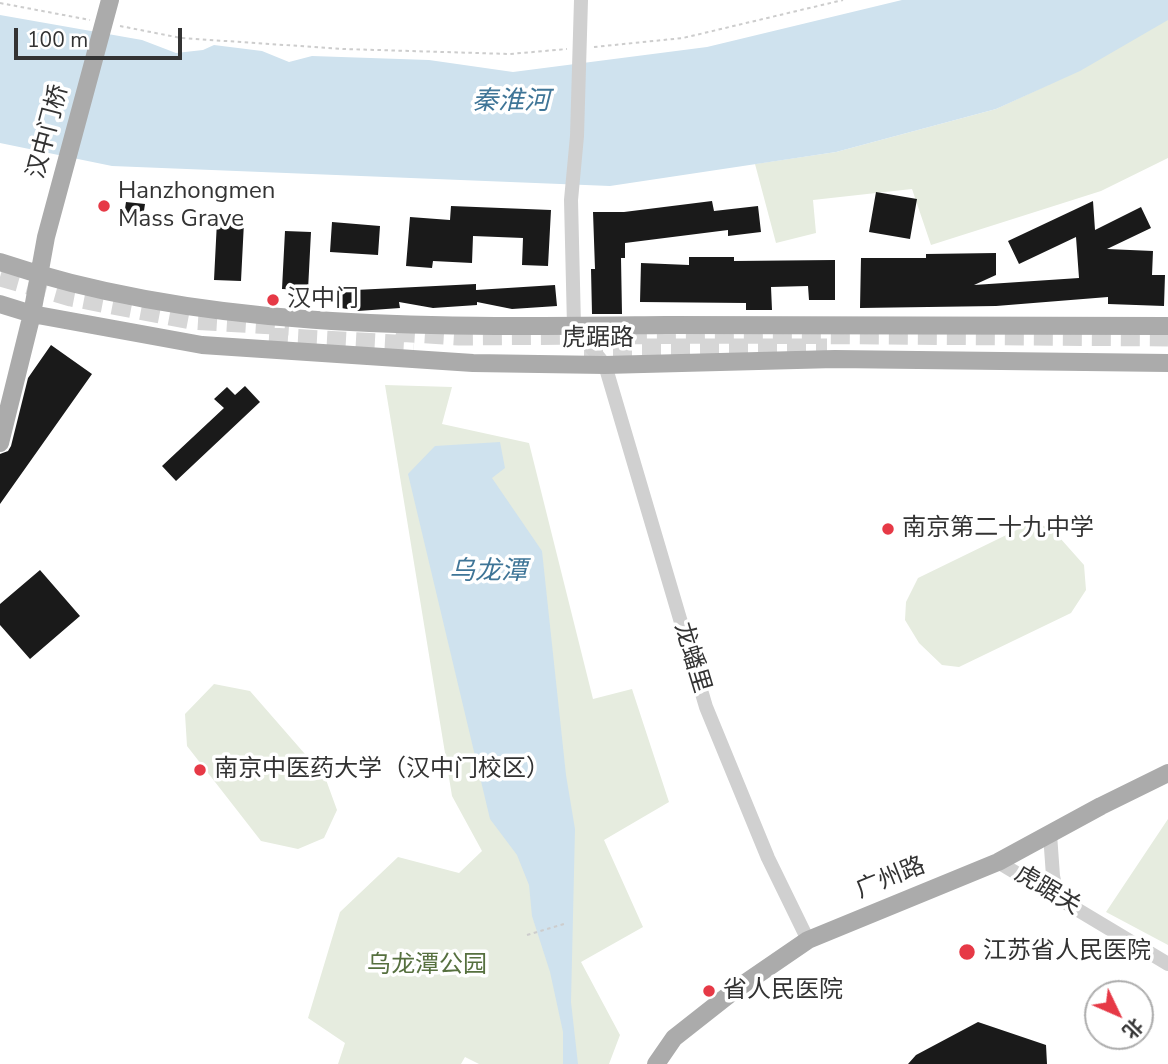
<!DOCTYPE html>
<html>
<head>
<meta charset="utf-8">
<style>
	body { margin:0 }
	#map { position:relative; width:1168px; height:1064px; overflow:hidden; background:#fff; font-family:"Nunito Sans","Noto Sans SC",sans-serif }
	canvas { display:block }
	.north { position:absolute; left:1084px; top:980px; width:70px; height:70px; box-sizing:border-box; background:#fff; border:2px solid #adadad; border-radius:50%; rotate:134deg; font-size:19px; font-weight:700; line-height:28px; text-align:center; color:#333 }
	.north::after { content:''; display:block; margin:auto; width:24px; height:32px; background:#e63946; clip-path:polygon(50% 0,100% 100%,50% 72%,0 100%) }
	.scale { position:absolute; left:14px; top:28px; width:168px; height:32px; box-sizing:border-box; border:4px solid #333; border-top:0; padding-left:9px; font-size:21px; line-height:24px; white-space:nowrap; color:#333; -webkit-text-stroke:5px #fff; paint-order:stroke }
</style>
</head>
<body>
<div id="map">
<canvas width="1168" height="1064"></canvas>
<div class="north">北</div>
<div class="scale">100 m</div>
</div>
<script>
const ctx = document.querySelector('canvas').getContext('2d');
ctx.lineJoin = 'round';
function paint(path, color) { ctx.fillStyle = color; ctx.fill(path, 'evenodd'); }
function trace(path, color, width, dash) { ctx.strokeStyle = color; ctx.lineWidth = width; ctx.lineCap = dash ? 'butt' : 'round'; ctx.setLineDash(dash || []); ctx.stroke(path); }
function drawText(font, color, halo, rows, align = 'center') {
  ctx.font = font + ' "Nunito Sans","Noto Sans SC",sans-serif'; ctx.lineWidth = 7; ctx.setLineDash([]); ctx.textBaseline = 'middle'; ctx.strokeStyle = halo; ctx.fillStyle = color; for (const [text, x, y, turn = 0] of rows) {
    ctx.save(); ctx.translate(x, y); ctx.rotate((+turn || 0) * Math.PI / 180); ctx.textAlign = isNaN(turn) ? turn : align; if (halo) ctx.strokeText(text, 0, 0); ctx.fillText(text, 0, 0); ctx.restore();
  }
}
const green = new Path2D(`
	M 1168,0 L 1168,158 L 1101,191 L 931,245 L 912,189 L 813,200 L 816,233 L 776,243 L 755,164 L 836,152 L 996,109 L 1065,77 Z
	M 385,385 L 452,387 L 442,424 L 529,443 L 593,699 L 632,689 L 669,802 L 604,840 L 643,927 L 581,962 L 620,1035 L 609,1064 L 479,1064 L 465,1057 L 461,1064 L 338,1064 L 345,1043 L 308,1018 L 340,912 L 398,857 L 459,873 L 482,851 L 452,796 Z
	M 1033,522 L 1052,529 L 1084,565 L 1086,590 L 1071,613 L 959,667 L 942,665 L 919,643 L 905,620 L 906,602 L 918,578 Z
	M 214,684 L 250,691 L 325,777 L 337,810 L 324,838 L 298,849 L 261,841 L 187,746 L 185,714 Z
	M 1168,819 L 1168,945 L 1106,912 Z`);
const water = new Path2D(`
	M 902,0 L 1168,0 L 1168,20 L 1080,71 L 996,109 L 836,152 L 610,186 L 112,166 L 0,143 L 0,15 L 142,40 L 176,53 L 203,50 L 214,45 L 262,51 L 289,62 L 312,56 L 429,60 L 513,72 L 707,47 Z
	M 500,442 L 505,468 L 492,478 L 542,551 L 566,775 L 575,829 L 571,1002 L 578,1064 L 563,1064 L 563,1032 L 550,972 L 532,916 L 529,885 L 517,855 L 490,819 L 408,474 L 435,446 Z`);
const building = new Path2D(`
	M 876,192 L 917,199 L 910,239 L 869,232 Z
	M 712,201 L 714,211 L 758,206 L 761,232 L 728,236 L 728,230 L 625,243 L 625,258 L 621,258 L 622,314 L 592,314 L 591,269 L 595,269 L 593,212 L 624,212 Z
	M 1093,201 L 1095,230 L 1141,207 L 1151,228 L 1107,249 L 1153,251 L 1152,275 L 1165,275 L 1164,306 L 1108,304 L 1108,297 L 996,306 L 860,308 L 861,258 L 926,258 L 926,254 L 996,253 L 996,275 L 974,285 L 1079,278 L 1076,237 L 1019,264 L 1008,241 Z
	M 126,202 L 145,204 L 142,224 L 123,222 Z
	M 451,206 L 551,210 L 548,266 L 522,265 L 523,238 L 473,236 L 472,263 L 433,261 L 432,268 L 406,266 L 410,217 L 450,220 Z
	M 217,221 L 244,222 L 241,281 L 214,280 Z
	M 332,222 L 380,226 L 378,255 L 330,252 Z
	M 285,231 L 311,232 L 308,290 L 282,289 Z
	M 689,257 L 734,257 L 734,261 L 835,260 L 835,300 L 809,300 L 808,286 L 771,287 L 772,310 L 746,310 L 746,303 L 640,302 L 641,263 L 689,265 Z
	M 476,284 L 476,290 L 555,285 L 557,306 L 512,309 L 477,302 L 477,305 L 433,308 L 399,302 L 400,308 L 358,311 L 336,307 L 335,291 Z
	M 51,345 L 92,374 L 0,504 L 0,454 L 8,451 L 11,446 L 28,378 Z
	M 245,386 L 260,402 L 176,481 L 162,466 L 224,408 L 214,399 L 227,387 L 235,395 Z
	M 40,570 L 80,616 L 30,659 L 0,625 L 0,604 Z
	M 978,1022 L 1046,1045 L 1047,1064 L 908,1064 L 916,1055 Z`);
const highwayTunnel = new Path2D(`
	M 0,277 L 71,297 L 191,320 L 289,326
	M 396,332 L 459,336 L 733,334 L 1168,337
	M 269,337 L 414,345
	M 584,348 L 827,348`);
const path = new Path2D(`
	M 0,3 L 90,20
	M 120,26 L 181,38 L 344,49 L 510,54 L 567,49
	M 594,47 L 683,38 L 843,0
	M 527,935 L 564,924`);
const minor = new Path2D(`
	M 581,0 L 577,136 L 571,200 L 574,326 L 605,365 L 706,707 L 768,858 L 808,940
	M 1050,834 L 1053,876 L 1058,898
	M 998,862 L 1168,964`);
const major = new Path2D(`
	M 0,262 C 210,333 447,327 666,325 C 834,324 1001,325 1168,326
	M 0,304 L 32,314 L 202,345 L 473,363 L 605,365 L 835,359 L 1168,363
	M 0,443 L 32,314 L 46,237 L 110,0
	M 656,1064 L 674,1038 L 735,990 L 808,940 L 998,862 L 1101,806 L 1168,773`);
const markers = [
	[104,206,7,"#e63946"],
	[273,300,7,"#e63946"],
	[888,529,7,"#e63946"],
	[200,770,7,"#e63946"],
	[967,952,9,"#e63946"],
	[709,991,7,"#e63946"]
];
const streetNames = [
	["汉中门桥",49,132,-75],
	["虎踞路",598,339],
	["龙蟠里",691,658,73],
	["广州路",891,879,-22],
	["虎踞关",1047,891,31]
];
const poiNames = [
	["Hanzhongmen",118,192],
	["Mass Grave",118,220],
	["汉中门",287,300],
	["南京第二十九中学",902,529],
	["南京中医药大学（汉中门校区）",214,770],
	["江苏省人民医院",983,952],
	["省人民医院",723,991]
];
const parkNames = [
	["乌龙潭公园",427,966]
];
const waterNames = [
	["秦淮河",511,103],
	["乌龙潭",488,573]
];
paint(green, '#e6ecdf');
paint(water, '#cfe2ee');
paint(building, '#1a1a1a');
trace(highwayTunnel, '#d6d6d6', 19, [19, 10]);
trace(path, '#cdcdcd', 2, [3.5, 3.5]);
trace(minor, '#d0d0d0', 14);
trace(major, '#ababab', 18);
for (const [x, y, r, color] of markers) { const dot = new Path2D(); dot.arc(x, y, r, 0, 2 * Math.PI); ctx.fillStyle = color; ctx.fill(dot); trace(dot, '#fff', 2.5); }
drawText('24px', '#333', '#fff', streetNames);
drawText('24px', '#333', '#fff', poiNames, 'left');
drawText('24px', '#56703f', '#fff', parkNames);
drawText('italic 26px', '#3f7597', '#fff', waterNames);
</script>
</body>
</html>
